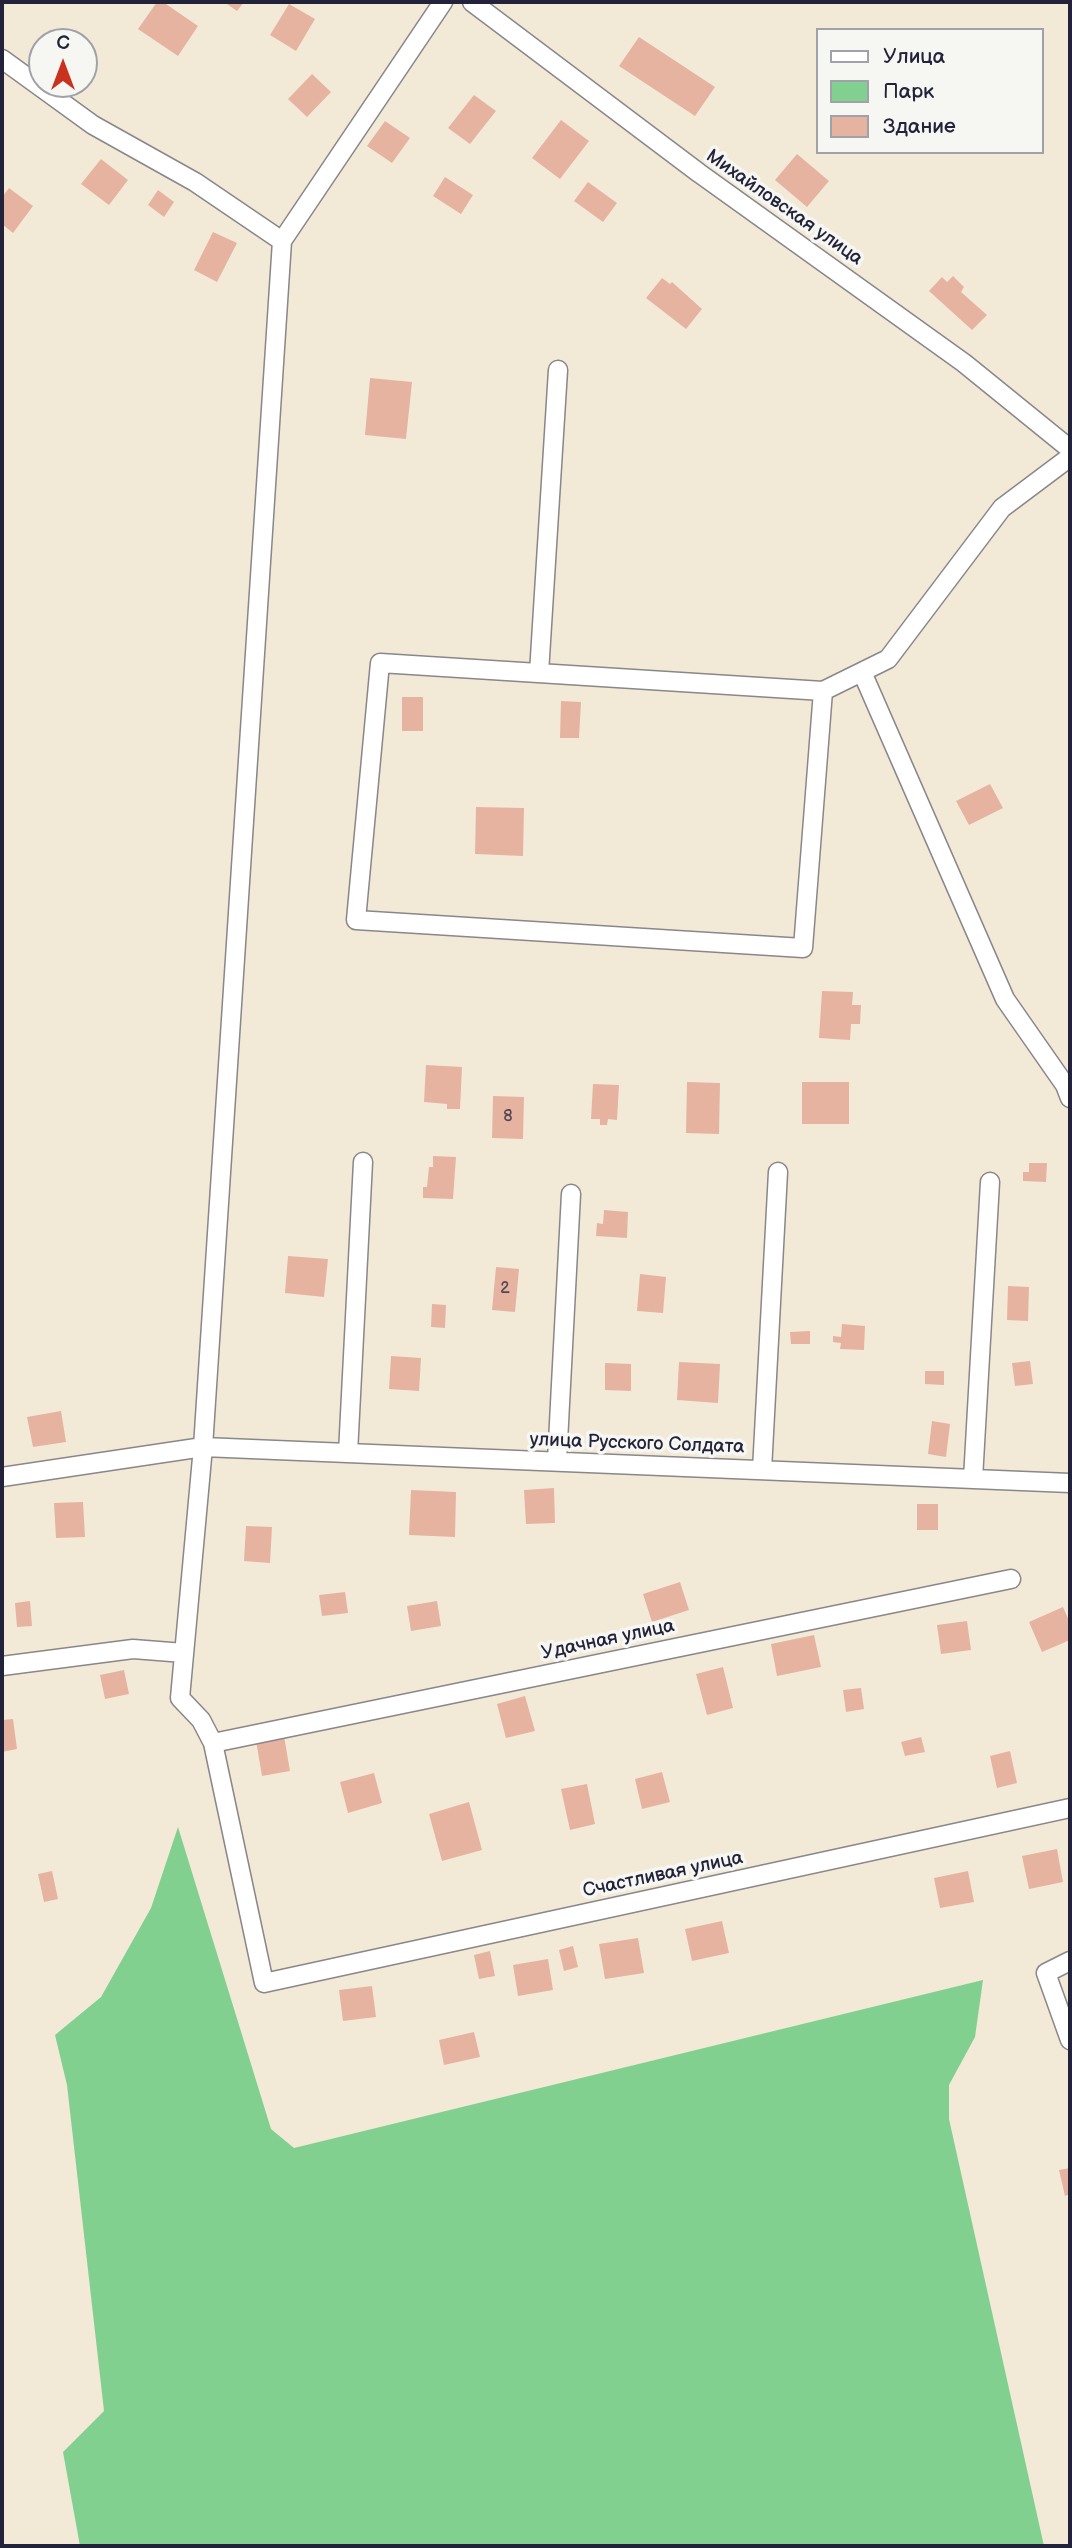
<!DOCTYPE html>
<html>
<head>
<meta charset="utf-8">
<style>
	body { margin:0 }
	#map { position:relative; width:1072px; height:2548px; overflow:hidden; background:#f2ead7; font-family:"Balsamiq Sans",sans-serif }
	canvas { display:block }
	.frame { position:absolute; inset:0; border:4px solid #22223b; pointer-events:none }
	.legend { position:absolute; left:816px; top:28px; width:228px; height:126px; box-sizing:border-box; background:#f6f6f2; border:2px solid #a1a1a9; margin:0; padding:9px 12px; list-style:none; font-size:21px; color:#22223b }
	.legend li { display:flex; align-items:center; gap:14px; height:35px }
	.legend b { width:35px; border:2px solid #a1a1a9 }
	.north { position:absolute; left:28px; top:28px; width:70px; height:70px; box-sizing:border-box; background:#f6f6f2; border:2px solid #a1a1a9; border-radius:50%; rotate:0deg; font-size:19px; font-weight:700; line-height:28px; text-align:center; color:#22223b }
	.north::after { content:''; display:block; margin:auto; width:24px; height:32px; background:#c8321e; clip-path:polygon(50% 0,100% 100%,50% 72%,0 100%) }
</style>
</head>
<body>
<div id="map">
<canvas width="1072" height="2548"></canvas>
<div class="frame"></div>
<ul class="legend">
<li><b style="height:9px;background:#fff"></b>Улица</li>
<li><b style="height:19px;background:#82d08f"></b>Парк</li>
<li><b style="height:19px;background:#e7b3a1"></b>Здание</li>
</ul>
<div class="north">С</div>
</div>
<script>
const ctx = document.querySelector('canvas').getContext('2d');
ctx.lineJoin = 'round';
function paint(path, color) { ctx.fillStyle = color; ctx.fill(path, 'evenodd'); }
function trace(path, color, width, dash) { ctx.strokeStyle = color; ctx.lineWidth = width; ctx.lineCap = dash ? 'butt' : 'round'; ctx.setLineDash(dash || []); ctx.stroke(path); }
function drawText(font, color, halo, rows, align = 'center') {
  ctx.font = font + ' "Balsamiq Sans",sans-serif'; ctx.lineWidth = 7; ctx.setLineDash([]); ctx.textBaseline = 'middle'; ctx.strokeStyle = halo; ctx.fillStyle = color; for (const [text, x, y, turn = 0] of rows) {
    ctx.save(); ctx.translate(x, y); ctx.rotate((+turn || 0) * Math.PI / 180); ctx.textAlign = isNaN(turn) ? turn : align; if (halo) ctx.strokeText(text, 0, 0); ctx.fillText(text, 0, 0); ctx.restore();
  }
}
const green = new Path2D(`
	M 178,1827 L 271,2129 L 294,2148 L 983,1980 L 975,2037 L 949,2085 L 949,2119 L 1044,2546 L 80,2546 L 63,2452 L 104,2411 L 67,2085 L 55,2035 L 101,1997 L 151,1908 Z`);
const building = new Path2D(`
	M 157,2 L 163,2 L 198,26 L 178,56 L 138,29 Z
	M 224,2 L 244,2 L 237,11 Z
	M 289,4 L 315,19 L 296,51 L 270,35 Z
	M 639,37 L 715,87 L 695,116 L 619,66 Z
	M 312,74 L 331,92 L 307,117 L 288,99 Z
	M 474,95 L 496,111 L 470,144 L 448,128 Z
	M 561,120 L 589,141 L 560,179 L 532,158 Z
	M 385,121 L 410,138 L 392,163 L 367,146 Z
	M 797,154 L 829,181 L 807,207 L 775,180 Z
	M 101,159 L 128,180 L 109,205 L 81,184 Z
	M 445,177 L 473,195 L 461,214 L 433,196 Z
	M 588,182 L 617,203 L 603,222 L 574,201 Z
	M 9,188 L 33,206 L 13,233 L 2,224 L 2,197 Z
	M 158,190 L 174,202 L 164,217 L 148,205 Z
	M 213,232 L 237,243 L 217,282 L 194,270 Z
	M 953,276 L 964,287 L 961,292 L 987,315 L 972,330 L 929,291 L 942,277 L 947,282 Z
	M 662,278 L 670,284 L 672,282 L 702,309 L 686,329 L 646,298 Z
	M 370,378 L 412,382 L 406,439 L 365,435 Z
	M 402,697 L 423,697 L 423,731 L 402,731 Z
	M 561,701 L 581,702 L 579,738 L 560,738 Z
	M 990,784 L 1003,808 L 969,825 L 956,801 Z
	M 476,807 L 524,808 L 523,856 L 475,854 Z
	M 822,991 L 853,992 L 852,1005 L 861,1005 L 860,1024 L 851,1024 L 850,1040 L 819,1038 Z
	M 426,1065 L 462,1067 L 460,1109 L 447,1109 L 447,1104 L 424,1102 Z
	M 687,1082 L 720,1083 L 719,1134 L 686,1133 Z
	M 802,1082 L 849,1082 L 849,1124 L 802,1124 Z
	M 593,1084 L 619,1085 L 617,1120 L 608,1119 L 607,1125 L 600,1125 L 600,1119 L 591,1119 Z
	M 493,1096 L 524,1097 L 523,1139 L 492,1138 Z
	M 433,1156 L 456,1157 L 453,1199 L 423,1198 L 423,1187 L 427,1187 L 429,1167 L 433,1167 Z
	M 1029,1163 L 1047,1163 L 1046,1182 L 1023,1181 L 1023,1172 L 1029,1172 Z
	M 604,1210 L 628,1212 L 627,1238 L 596,1236 L 597,1223 L 603,1224 Z
	M 288,1256 L 328,1259 L 324,1297 L 285,1293 Z
	M 496,1267 L 519,1269 L 515,1312 L 492,1310 Z
	M 640,1274 L 666,1277 L 663,1313 L 637,1311 Z
	M 1008,1286 L 1029,1287 L 1028,1321 L 1007,1320 Z
	M 432,1304 L 446,1305 L 445,1328 L 431,1327 Z
	M 842,1324 L 865,1326 L 864,1350 L 840,1349 L 841,1343 L 833,1342 L 833,1336 L 841,1337 Z
	M 810,1331 L 810,1344 L 791,1344 L 790,1332 Z
	M 391,1356 L 421,1358 L 419,1391 L 389,1389 Z
	M 1030,1361 L 1033,1384 L 1015,1386 L 1012,1363 Z
	M 679,1362 L 720,1364 L 718,1403 L 677,1400 Z
	M 605,1363 L 631,1364 L 631,1391 L 605,1390 Z
	M 925,1371 L 944,1371 L 944,1385 L 925,1384 Z
	M 61,1411 L 66,1442 L 33,1447 L 27,1417 Z
	M 932,1421 L 950,1424 L 946,1457 L 928,1454 Z
	M 554,1488 L 555,1523 L 526,1524 L 524,1490 Z
	M 411,1490 L 456,1492 L 455,1537 L 409,1535 Z
	M 83,1502 L 85,1537 L 56,1538 L 54,1503 Z
	M 917,1504 L 938,1504 L 938,1530 L 917,1530 Z
	M 246,1526 L 272,1527 L 270,1563 L 244,1561 Z
	M 680,1582 L 689,1610 L 652,1622 L 643,1594 Z
	M 345,1592 L 348,1613 L 322,1616 L 319,1595 Z
	M 30,1601 L 32,1626 L 17,1627 L 15,1603 Z
	M 437,1601 L 441,1626 L 411,1631 L 407,1606 Z
	M 1063,1607 L 1070,1623 L 1070,1640 L 1042,1652 L 1029,1622 Z
	M 967,1621 L 971,1650 L 941,1654 L 937,1625 Z
	M 814,1635 L 821,1667 L 777,1676 L 771,1644 Z
	M 723,1667 L 733,1708 L 707,1715 L 696,1674 Z
	M 124,1670 L 129,1694 L 105,1699 L 100,1675 Z
	M 861,1688 L 864,1709 L 846,1712 L 843,1690 Z
	M 525,1696 L 535,1731 L 506,1738 L 497,1704 Z
	M 13,1719 L 17,1749 L 2,1752 L 2,1720 Z
	M 284,1736 L 290,1771 L 262,1776 L 256,1741 Z
	M 921,1737 L 925,1752 L 905,1756 L 901,1742 Z
	M 1010,1751 L 1017,1783 L 997,1788 L 990,1756 Z
	M 662,1772 L 670,1802 L 642,1809 L 635,1779 Z
	M 374,1773 L 382,1803 L 348,1813 L 340,1782 Z
	M 587,1784 L 595,1824 L 570,1830 L 561,1789 Z
	M 469,1802 L 482,1850 L 442,1861 L 429,1814 Z
	M 1057,1849 L 1063,1882 L 1029,1889 L 1022,1856 Z
	M 52,1871 L 58,1899 L 44,1902 L 38,1874 Z
	M 968,1871 L 974,1902 L 940,1908 L 934,1878 Z
	M 722,1921 L 729,1953 L 692,1961 L 685,1929 Z
	M 638,1938 L 644,1973 L 605,1979 L 599,1944 Z
	M 573,1946 L 578,1967 L 564,1971 L 559,1950 Z
	M 490,1951 L 495,1976 L 479,1979 L 474,1955 Z
	M 548,1959 L 553,1990 L 518,1996 L 513,1965 Z
	M 372,1986 L 376,2017 L 343,2021 L 339,1990 Z
	M 474,2032 L 480,2057 L 444,2065 L 439,2040 Z
	M 1070,2168 L 1070,2194 L 1065,2196 L 1059,2170 Z`);
const minor = new Path2D(`
	M 443,2 L 282,241 L 203,1447 L 180,1698 L 201,1720 L 213,1743 L 264,1983 L 1070,1808
	M 472,2 L 699,173 L 964,363 L 1070,449
	M 2,59 L 93,125 L 195,182 L 282,241
	M 862,672 L 1005,999 L 1065,1085 L 1070,1098
	M 539,673 L 558,370
	M 823,691 L 803,948 L 356,920 L 380,663 L 823,691 L 888,659 L 1002,508 L 1070,457
	M 348,1453 L 363,1162
	M 557,1461 L 571,1194
	M 762,1470 L 778,1172
	M 2,1477 L 203,1447 L 1070,1483
	M 973,1479 L 990,1182
	M 2,1666 L 133,1649 L 184,1653
	M 213,1743 L 1011,1579
	M 1070,1961 L 1046,1973 L 1070,2040`);
const numberNames = [
	["8",508,1117],
	["2",505,1289]
];
const streetNames = [
	["Михайловская улица",784,208,35],
	["улица Русского Солдата",637,1444,2],
	["Удачная улица",608,1640,-12],
	["Счастливая улица",663,1875,-12]
];
paint(green, '#82d08f');
paint(building, '#e7b3a1');
trace(minor, '#8a8689', 21);
trace(minor, '#fff', 18);
drawText('16px', '#534654', null, numberNames);
drawText('19px', '#22223b', '#f6f6f2', streetNames);
</script>
</body>
</html>
